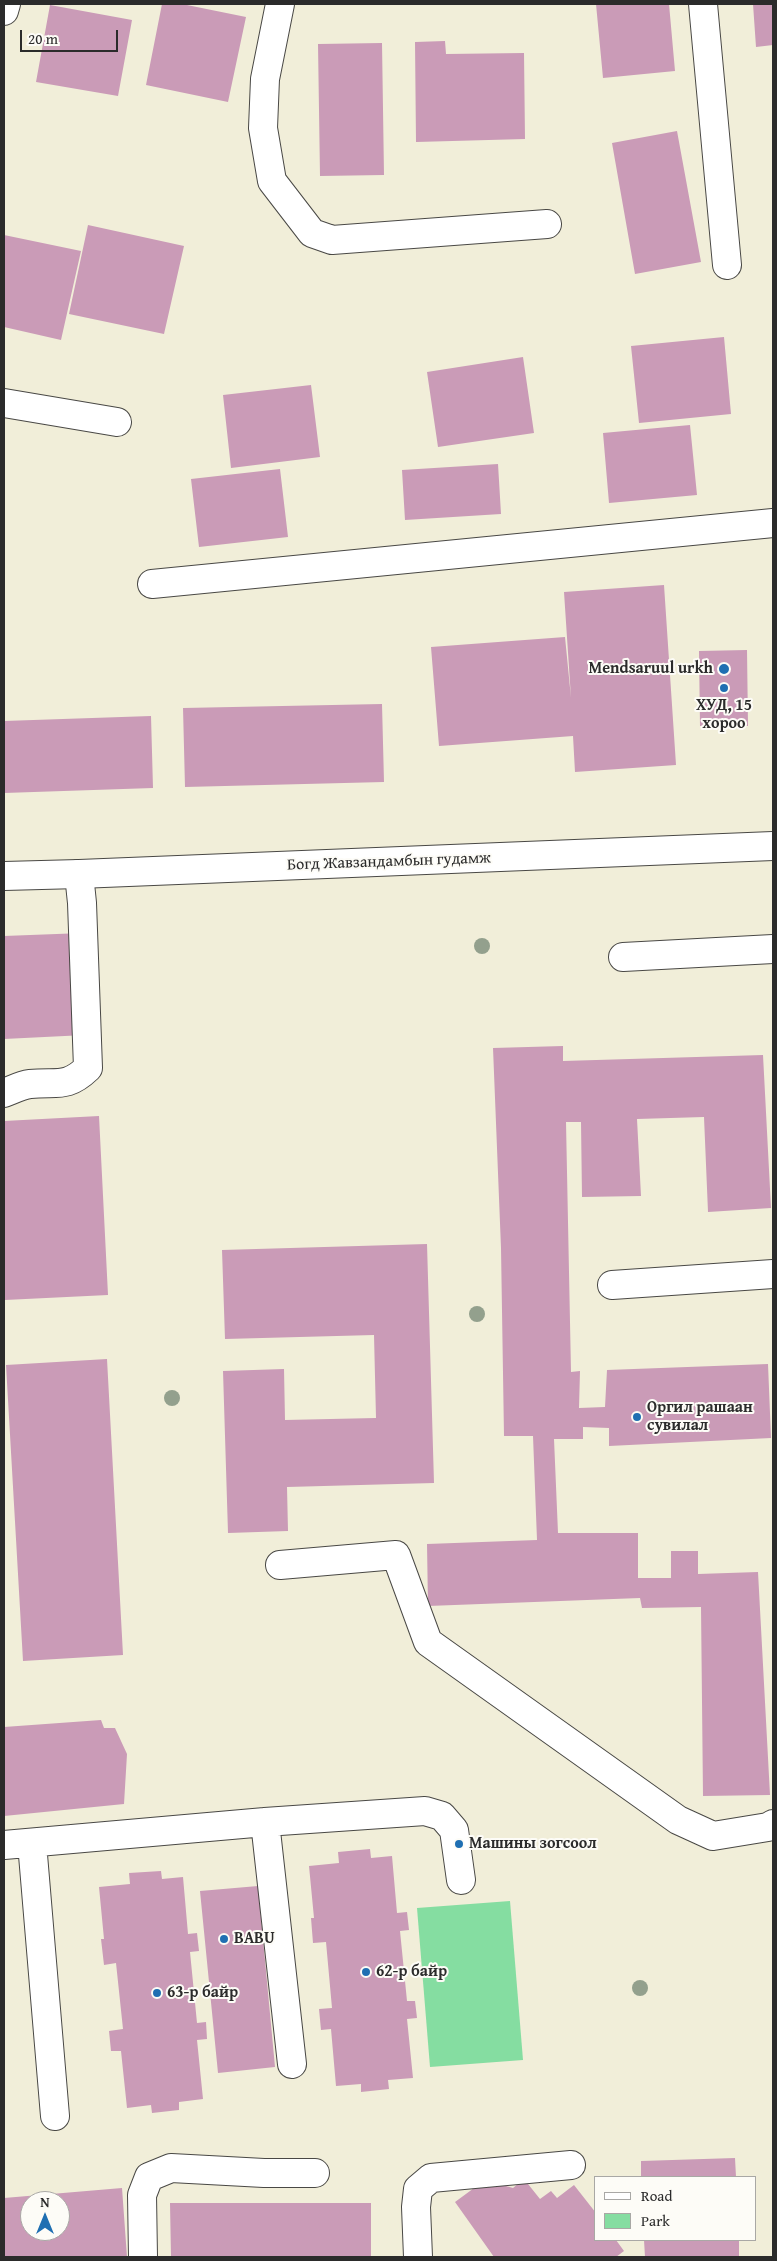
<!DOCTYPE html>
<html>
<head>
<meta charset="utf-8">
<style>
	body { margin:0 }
	#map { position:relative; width:777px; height:2261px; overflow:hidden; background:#f1eed9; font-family:"Gentium Book Plus",serif }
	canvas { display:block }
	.frame { position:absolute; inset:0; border:5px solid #2b2b2b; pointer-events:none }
	.legend { position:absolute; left:594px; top:2176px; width:162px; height:65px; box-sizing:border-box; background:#fdfcf7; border:1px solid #a9a8a5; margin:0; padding:6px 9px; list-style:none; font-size:15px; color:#2b2b2b }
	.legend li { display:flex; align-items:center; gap:10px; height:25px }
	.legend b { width:25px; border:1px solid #a9a8a5 }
	.north { position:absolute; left:20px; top:2191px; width:50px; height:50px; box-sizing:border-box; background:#fdfcf7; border:1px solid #a9a8a5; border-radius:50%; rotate:0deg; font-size:14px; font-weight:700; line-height:20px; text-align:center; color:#2b2b2b }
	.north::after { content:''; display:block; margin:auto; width:18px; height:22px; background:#1f6fb2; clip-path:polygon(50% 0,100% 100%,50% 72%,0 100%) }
	.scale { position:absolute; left:20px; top:30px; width:98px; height:22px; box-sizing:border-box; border:2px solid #2b2b2b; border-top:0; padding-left:6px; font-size:15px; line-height:18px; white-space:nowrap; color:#2b2b2b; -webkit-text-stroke:4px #fdfcf7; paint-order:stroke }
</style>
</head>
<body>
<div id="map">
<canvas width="777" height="2261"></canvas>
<div class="frame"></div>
<ul class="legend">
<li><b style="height:6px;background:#fff"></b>Road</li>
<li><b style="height:14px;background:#85dda1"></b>Park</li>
</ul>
<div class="north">N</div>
<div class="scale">20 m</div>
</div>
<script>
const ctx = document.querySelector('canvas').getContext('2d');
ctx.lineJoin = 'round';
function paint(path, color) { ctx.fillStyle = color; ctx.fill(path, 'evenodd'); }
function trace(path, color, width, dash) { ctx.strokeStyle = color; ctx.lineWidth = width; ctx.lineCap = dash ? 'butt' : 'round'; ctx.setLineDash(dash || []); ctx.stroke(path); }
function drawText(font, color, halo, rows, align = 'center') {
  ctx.font = font + ' "Gentium Book Plus",serif'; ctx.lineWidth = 4; ctx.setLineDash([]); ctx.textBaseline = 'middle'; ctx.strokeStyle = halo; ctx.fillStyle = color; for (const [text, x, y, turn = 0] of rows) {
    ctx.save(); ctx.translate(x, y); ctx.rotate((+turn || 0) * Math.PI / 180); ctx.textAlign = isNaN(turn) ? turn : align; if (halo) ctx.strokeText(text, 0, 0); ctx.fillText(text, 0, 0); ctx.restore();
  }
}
const green = new Path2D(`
	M 510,1901 L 523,2060 L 430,2067 L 417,1908 Z`);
const building = new Path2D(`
	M 162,4 L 182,4 L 246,17 L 228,102 L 146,85 Z
	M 596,4 L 669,4 L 675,71 L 603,78 Z
	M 753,4 L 773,4 L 773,45 L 756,47 Z
	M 50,5 L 132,20 L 118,96 L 36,82 Z
	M 445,41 L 446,54 L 524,53 L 525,139 L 416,142 L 415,42 Z
	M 382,43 L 384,175 L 320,176 L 318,44 Z
	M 677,131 L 701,262 L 635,274 L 612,143 Z
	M 88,225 L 184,246 L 164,334 L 69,314 Z
	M 4,235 L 81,251 L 61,340 L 4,327 Z
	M 724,337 L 731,414 L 639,423 L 631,346 Z
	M 523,357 L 534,433 L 438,447 L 427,372 Z
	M 311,385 L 320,457 L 231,468 L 223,395 Z
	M 690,425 L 697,495 L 609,503 L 603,433 Z
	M 498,464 L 501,514 L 405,520 L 402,470 Z
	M 280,469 L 288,537 L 199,547 L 191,479 Z
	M 664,585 L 676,765 L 575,772 L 573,736 L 439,746 L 431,647 L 565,637 L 571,698 L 564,592 Z
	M 747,650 L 748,726 L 700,726 L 699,651 Z
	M 382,704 L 384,782 L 185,787 L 183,708 Z
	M 151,716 L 153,788 L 4,793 L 4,721 Z
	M 83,933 L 85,1035 L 4,1039 L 4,936 Z
	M 563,1046 L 563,1061 L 763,1055 L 771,1208 L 708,1212 L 704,1117 L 637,1119 L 641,1196 L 582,1197 L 581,1122 L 566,1122 L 571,1372 L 580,1371 L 579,1408 L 605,1407 L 607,1370 L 768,1364 L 771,1438 L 609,1446 L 609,1428 L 583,1427 L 583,1439 L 554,1439 L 558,1533 L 638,1533 L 638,1578 L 671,1578 L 671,1551 L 698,1551 L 698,1574 L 758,1572 L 770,1795 L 703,1796 L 701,1607 L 642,1608 L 640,1598 L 428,1606 L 427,1544 L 537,1540 L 533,1436 L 504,1436 L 501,1248 L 493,1048 Z
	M 99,1116 L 108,1295 L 5,1300 L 4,1121 Z
	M 427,1244 L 434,1483 L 287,1487 L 288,1531 L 228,1533 L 223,1371 L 284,1369 L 285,1420 L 376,1418 L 374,1335 L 225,1339 L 222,1250 Z
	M 107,1359 L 123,1655 L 23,1661 L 6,1365 Z
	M 101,1720 L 104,1728 L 115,1728 L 127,1754 L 124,1804 L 4,1816 L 4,1727 Z
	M 370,1849 L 371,1858 L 392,1856 L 397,1913 L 407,1912 L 409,1930 L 400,1931 L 407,2001 L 415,2001 L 417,2018 L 407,2019 L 413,2078 L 388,2080 L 389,2089 L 361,2092 L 361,2084 L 336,2086 L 331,2029 L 321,2030 L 319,2009 L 332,2008 L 326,1942 L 313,1943 L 311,1918 L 314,1918 L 309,1866 L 339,1863 L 338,1852 Z
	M 161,1871 L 162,1879 L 183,1877 L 188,1934 L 197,1933 L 199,1951 L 190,1952 L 197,2023 L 206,2022 L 207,2039 L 197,2040 L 203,2099 L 179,2102 L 179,2110 L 152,2113 L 151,2105 L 127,2108 L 121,2051 L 111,2051 L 109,2031 L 123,2029 L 116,1963 L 104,1965 L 101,1939 L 104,1939 L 99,1887 L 130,1884 L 129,1873 Z
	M 258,1886 L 275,2067 L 218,2073 L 200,1891 Z
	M 735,2158 L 736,2177 L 641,2177 L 641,2161 Z
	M 524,2179 L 540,2199 L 551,2191 L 557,2198 L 574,2185 L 596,2213 L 596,2240 L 616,2240 L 624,2251 L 616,2257 L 494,2257 L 455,2202 L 485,2180 L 513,2188 Z
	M 122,2188 L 127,2257 L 4,2257 L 4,2198 ZM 30,2201 L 60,2201 L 60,2231 L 30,2231 Z
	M 170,2203 L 371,2203 L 371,2257 L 171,2257 Z
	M 644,2240 L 739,2240 L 739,2257 L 645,2257 Z`);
const minor = new Path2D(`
	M 280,4 L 265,79 L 263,128 L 272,181 L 312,233 L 332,240 L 547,224
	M 703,4 L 727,265
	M 4,11 L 6,4
	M 4,403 L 117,422
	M 152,584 L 773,523
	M 623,957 L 773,949
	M 4,1093 C 12,1090 21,1085 30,1084 C 57,1081 66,1089 88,1068 L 82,903 L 79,874
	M 612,1285 L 773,1274
	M 280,1565 L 396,1555 L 428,1642 L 678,1820 L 713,1836 L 768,1827 L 773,1824
	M 265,1822 L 292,2064
	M 32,1843 L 55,2116
	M 4,1845 L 265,1822 L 425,1811 L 442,1816 L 454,1830 L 461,1880
	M 143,2257 L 142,2195 L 149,2177 L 171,2168 L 264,2173 L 315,2173
	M 418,2257 L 416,2207 L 418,2189 L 431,2178 L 571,2165`);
const major = new Path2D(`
	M 4,876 L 79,874 L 773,846`);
const trees = [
	[482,946],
	[477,1314],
	[172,1398],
	[640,1988]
];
const markers = [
	[724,669,6,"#1f6fb2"],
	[724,688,5,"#1f6fb2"],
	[637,1417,5,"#1f6fb2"],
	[459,1844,5,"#1f6fb2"],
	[224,1939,5,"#1f6fb2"],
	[366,1972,5,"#1f6fb2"],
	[157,1993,5,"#1f6fb2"]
];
const poiNames = [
	["Mendsaruul urkh",713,669,"right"],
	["ХУД, 15",724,706,"center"],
	["хороо",724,724,"center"],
	["Оргил рашаан",647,1408],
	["сувилал",647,1426],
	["Машины зогсоол",469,1844],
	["BABU",234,1939],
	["62-р байр",376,1972],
	["63-р байр",167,1993]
];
const streetNames = [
	["Богд Жавзандамбын гудамж",389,862,-2]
];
paint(green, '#85dda1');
paint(building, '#ca9bb7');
trace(minor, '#494845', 30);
trace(major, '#494845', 30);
trace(minor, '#fff', 28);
trace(major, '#fff', 28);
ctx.fillStyle = '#93a08d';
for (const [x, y] of trees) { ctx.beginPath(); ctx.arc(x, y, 8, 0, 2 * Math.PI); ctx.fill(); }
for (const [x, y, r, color] of markers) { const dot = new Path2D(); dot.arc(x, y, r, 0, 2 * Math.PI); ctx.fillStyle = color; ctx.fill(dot); trace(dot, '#fdfcf7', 2); }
drawText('bold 16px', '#2b2b2b', '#fdfcf7', poiNames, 'left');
drawText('16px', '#2b2b2b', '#fdfcf7', streetNames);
</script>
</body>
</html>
